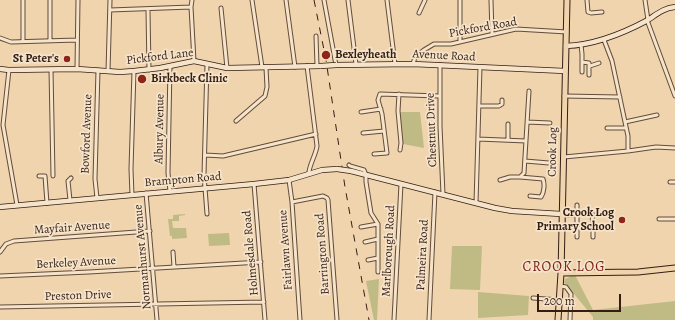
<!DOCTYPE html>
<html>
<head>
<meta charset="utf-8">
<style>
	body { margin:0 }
	#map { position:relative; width:675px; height:320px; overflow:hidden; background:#efd4ad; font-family:Alegreya,serif }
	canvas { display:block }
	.scale { position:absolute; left:537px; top:294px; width:84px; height:18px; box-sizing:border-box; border:2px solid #341e14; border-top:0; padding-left:5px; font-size:12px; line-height:14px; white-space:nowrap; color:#341e14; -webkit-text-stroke:3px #f5e3ca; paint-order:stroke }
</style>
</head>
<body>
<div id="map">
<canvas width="675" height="320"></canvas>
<div class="scale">200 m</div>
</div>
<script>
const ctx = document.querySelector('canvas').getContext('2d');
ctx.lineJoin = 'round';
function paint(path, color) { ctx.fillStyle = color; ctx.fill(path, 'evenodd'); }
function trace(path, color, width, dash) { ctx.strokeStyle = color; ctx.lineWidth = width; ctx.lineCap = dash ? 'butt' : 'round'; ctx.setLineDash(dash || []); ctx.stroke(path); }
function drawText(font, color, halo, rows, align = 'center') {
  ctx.font = font + ' Alegreya,serif'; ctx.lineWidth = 3.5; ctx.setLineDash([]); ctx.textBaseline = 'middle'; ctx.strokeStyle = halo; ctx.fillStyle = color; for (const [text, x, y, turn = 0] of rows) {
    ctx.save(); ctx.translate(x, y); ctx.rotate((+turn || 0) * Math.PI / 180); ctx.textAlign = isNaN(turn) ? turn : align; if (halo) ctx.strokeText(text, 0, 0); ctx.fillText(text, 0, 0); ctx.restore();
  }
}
const green = new Path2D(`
	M 400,112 L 420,112 L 424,148 L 403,144 Z
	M 185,214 L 185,215 L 179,216 L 179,221 L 172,221 L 173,228 L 186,228 L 187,238 L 172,239 L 172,236 L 170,236 L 168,219 L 173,219 L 173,215 Z
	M 229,233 L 230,245 L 209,246 L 208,234 Z
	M 452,246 L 482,246 L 480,290 L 450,289 Z
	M 575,275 L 593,310 L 675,301 L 675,320 L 593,320 L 593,317 L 566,284 L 564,283 L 565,279 L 570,277 L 569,276 Z
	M 379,279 L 377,320 L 374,320 L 366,281 Z
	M 478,292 L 529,296 L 528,315 L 478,318 Z`);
const street = new Path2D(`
	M 192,0 L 191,7 L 194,61
	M 252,0 L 262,67
	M 286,0 L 295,67
	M 324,0 L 336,65
	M 348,0 L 356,64
	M 387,0 L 395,64
	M 491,0 L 492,34
	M 587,0 L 588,12 L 591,13 L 602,12
	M 645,0 L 648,20
	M 221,8 L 227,68
	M 110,10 L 191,7
	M 148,10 L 149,70
	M 419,13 L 425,0
	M 647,20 L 675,96
	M 316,36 L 317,66
	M 0,38 L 11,42 L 77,40
	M 50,40 L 50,0
	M 604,40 L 612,61 L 628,136 L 628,151
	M 23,41 L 23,0
	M 460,41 L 460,0
	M 581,45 L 582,54 L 582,72
	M 582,62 L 589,63 L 589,75
	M 207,64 L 204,175 L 207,214
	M 413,64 L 415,57 L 424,50 L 434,44 L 451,44 L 516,29 L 567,32
	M 440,65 L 440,126 L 443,194
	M 170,66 L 168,173 L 170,191
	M 307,66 L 317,146 C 316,155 308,167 309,174
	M 590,66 L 599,63
	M 51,69 L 53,176
	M 77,69 L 78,0
	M 9,70 L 3,125 L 17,205
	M 108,71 L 110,0
	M 399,94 L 398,111 L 401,143 L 400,150
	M 564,96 L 620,97
	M 479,106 L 499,106 L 502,104 L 502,100
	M 361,112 L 381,109
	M 236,121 L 265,96 L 267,87 L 266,68
	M 527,122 L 550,123
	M 625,122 L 657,115
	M 607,128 L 626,128
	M 363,133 L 384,131
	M 478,139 L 526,141
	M 508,140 L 508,124
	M 374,154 L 387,153 L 382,114 L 378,100 L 380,94 L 439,96
	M 205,155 L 223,156 L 316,134
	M 564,157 L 628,151 L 656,147 L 675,148
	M 525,161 L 549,163
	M 349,165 L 350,166 L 364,170 L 366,175 L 366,182 L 371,213 L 378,224 L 378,272
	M 39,176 L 45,176 L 47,203
	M 520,177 L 543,179 C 545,184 544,193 541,197 L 530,196
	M 289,180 L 292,202 L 300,320
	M 500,180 L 510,177 L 520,177 L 524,173 L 529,91
	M 670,182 L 675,182
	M 254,184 L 265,320
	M 146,193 L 157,320
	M 132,195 L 131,169 L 134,71
	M 97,198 L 95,179 L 98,70
	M 70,200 L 68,181 L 71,178
	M 292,202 L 323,196 L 327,198 L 328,200 L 337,320
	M 476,203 L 480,67
	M 577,205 L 577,215
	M 561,215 L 577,215 L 577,237
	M 659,219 L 675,219
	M 361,227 L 378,224
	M 577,228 L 593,227 L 592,213 L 588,213
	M 593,237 L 593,227
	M 365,242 L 378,239
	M 0,252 L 6,244 L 14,241 L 150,231
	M 173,252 L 174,267
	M 368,260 L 378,258
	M 0,276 L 89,272 L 261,262
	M 560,286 L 566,287 L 571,294 L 570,320
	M 533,298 L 559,300
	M 0,307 L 264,302
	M 394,320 L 401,184
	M 429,320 L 435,192`);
const secondary = new Path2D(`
	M 566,46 C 595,45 622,34 648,20 C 657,14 664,8 675,7
	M 336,65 L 413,64 L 565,71
	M 0,69 L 9,70 L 77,69 L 120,72 L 134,71 L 160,68 L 194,61 L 227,68 L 321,66
	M 351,171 L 495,208 L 512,211 L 561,214
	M 0,207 L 254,184 L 289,180 L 322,170 L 337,169`);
const primary = new Path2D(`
	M 561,273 L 638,272 L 675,268
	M 558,320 L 561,273 L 567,0`);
const rail = new Path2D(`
	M 314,0 L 326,60 L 345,187 L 369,320`);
const secondaryBridge = new Path2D(`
	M 321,66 L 336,65
	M 337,169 L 351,171`);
const markers = [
	[326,55,5,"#8f2418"],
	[67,59,4,"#8f2418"],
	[142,79,5,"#8f2418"],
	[622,220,4,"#8f2418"]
];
const streetNames = [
	["Pickford Road",483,28,-10],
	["Avenue Road",444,56,3],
	["Pickford Lane",160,57,-7],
	["Albury Avenue",160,129,-89],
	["Chestnut Drive",432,130,-92],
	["Bowford Avenue",87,134,-88],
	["Crook Log",553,152,-89],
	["Brampton Road",183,180,-5],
	["Mayfair Avenue",72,228,-4],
	["Fairlawn Avenue",286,250,-94],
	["Marlborough Road",389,251,-87],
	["Holmesdale Road",251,253,-95],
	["Barrington Road",323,254,-94],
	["Palmeira Road",423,255,-87],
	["Normanhurst Avenue",143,257,-95],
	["Berkeley Avenue",76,263,-3],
	["Preston Drive",78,296,-2]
];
const poiNames = [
	["Bexleyheath",335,55],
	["St Peter's",59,59,"right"],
	["Birkbeck Clinic",151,79],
	["Crook Log",614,213,"right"],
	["Primary School",614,227,"right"]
];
const quarterNames = [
	["CROOK LOG",564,268]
];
paint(green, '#c0bb85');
trace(street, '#634c3a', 5);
trace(secondary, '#341e14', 6);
trace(primary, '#341e14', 7);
trace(street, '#f5e3ca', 3);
trace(secondary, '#f5e3ca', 4.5);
trace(primary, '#efd4ad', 5);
trace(rail, '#341e14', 1, [7, 7]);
trace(secondaryBridge, '#341e14', 6, []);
trace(secondaryBridge, '#f5e3ca', 4.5);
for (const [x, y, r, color] of markers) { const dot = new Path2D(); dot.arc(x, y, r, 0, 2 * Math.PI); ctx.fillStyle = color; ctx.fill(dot); trace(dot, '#f5e3ca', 1.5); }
drawText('12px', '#341e14', '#f5e3ca', streetNames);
drawText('bold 12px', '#341e14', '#f5e3ca', poiNames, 'left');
ctx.letterSpacing = '1px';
drawText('14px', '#7a1f14', '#f5e3ca', quarterNames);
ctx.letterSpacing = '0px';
</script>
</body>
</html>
